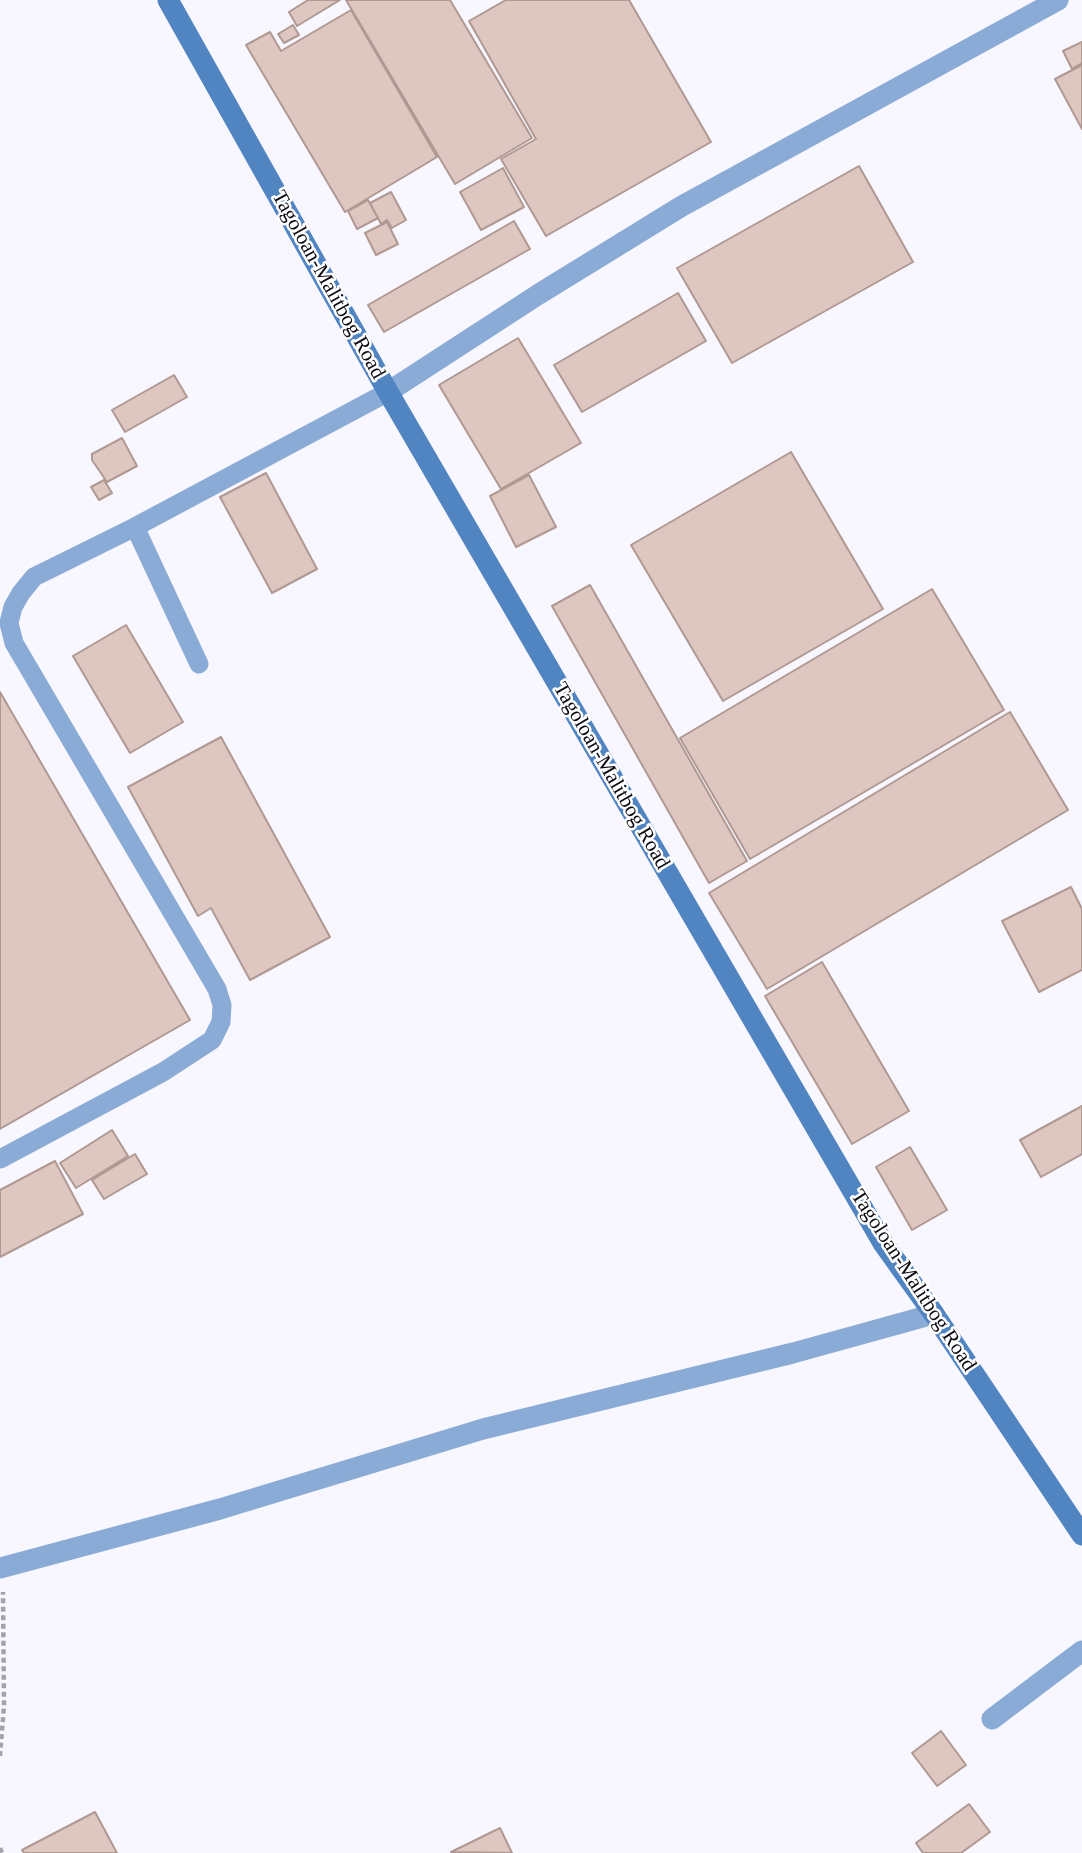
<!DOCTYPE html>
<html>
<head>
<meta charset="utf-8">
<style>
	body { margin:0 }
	canvas { display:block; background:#f8f6fe }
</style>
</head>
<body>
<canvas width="1082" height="1853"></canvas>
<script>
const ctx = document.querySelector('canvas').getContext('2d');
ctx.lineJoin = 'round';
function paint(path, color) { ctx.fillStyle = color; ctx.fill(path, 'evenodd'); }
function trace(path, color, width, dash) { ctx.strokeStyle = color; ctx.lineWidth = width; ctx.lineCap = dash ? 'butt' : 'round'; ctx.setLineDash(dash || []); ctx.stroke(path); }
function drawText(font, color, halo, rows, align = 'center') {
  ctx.font = font + ' "Times New Roman",serif'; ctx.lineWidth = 5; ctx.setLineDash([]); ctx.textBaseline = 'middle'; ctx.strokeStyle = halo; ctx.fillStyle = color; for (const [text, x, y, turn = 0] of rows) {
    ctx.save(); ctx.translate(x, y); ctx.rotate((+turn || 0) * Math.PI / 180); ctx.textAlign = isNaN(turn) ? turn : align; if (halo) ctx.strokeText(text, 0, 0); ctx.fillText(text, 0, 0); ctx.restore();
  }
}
const building = new Path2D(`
	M 308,0 L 340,0 L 297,26 L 289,12 Z
	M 346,0 L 450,0 L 532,138 L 455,184 Z
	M 506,0 L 629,0 L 711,142 L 546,236 L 501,159 L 536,139 L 469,21 Z
	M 351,10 L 437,157 L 345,212 L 246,45 L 270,32 L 281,51 Z
	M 293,25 L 299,35 L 284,43 L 278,34 Z
	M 1082,42 L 1082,63 L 1072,69 L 1063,51 Z
	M 1082,65 L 1082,129 L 1055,79 Z
	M 859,166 L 913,262 L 732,363 L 677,268 Z
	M 503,168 L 524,207 L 481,230 L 460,192 Z
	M 391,192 L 406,220 L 392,228 L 387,220 L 381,224 L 370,203 Z
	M 368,200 L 378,218 L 357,229 L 348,211 Z
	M 514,221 L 530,249 L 384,332 L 368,305 Z
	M 387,222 L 398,244 L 376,255 L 365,233 Z
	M 678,293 L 706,341 L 582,412 L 554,365 Z
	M 518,338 L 581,443 L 501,489 L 439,385 Z
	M 174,375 L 187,397 L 125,432 L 112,410 Z
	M 122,438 L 137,466 L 107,482 L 92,460 L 92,454 Z
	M 791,452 L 883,609 L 723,701 L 631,545 Z
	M 266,473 L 317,569 L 272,593 L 220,497 Z
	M 529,475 L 556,527 L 516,547 L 490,496 Z
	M 104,480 L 112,493 L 99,500 L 91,487 Z
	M 590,585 L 747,861 L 709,883 L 552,606 Z
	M 932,589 L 1004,710 L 750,859 L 680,738 Z
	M 126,625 L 183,722 L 130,753 L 73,656 Z
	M 0,692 L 190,1020 L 0,1129 Z
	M 1010,712 L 1068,810 L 767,989 L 709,893 Z
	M 221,737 L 330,937 L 250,980 L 211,908 L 198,916 L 128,787 Z
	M 1071,887 L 1082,909 L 1082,970 L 1039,992 L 1002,921 Z
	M 822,962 L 909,1111 L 852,1144 L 765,996 Z
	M 1082,1106 L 1082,1154 L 1041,1177 L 1020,1140 Z
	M 112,1130 L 128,1156 L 76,1188 L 60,1163 Z
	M 910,1147 L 947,1210 L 912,1230 L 876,1167 Z
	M 135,1154 L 147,1174 L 104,1199 L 92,1180 Z
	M 55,1161 L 83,1214 L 0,1257 L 0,1190 Z
	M 941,1731 L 966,1765 L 937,1786 L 912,1753 Z
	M 969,1804 L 990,1832 L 961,1853 L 923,1853 L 916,1843 Z
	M 95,1812 L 117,1853 L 24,1853 L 22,1850 Z
	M 500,1828 L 512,1853 L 451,1852 Z`);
const path = new Path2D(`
	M 0,1756 L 4,1706 L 3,1592
	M 0,1848 L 2,1853`);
const service = new Path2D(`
	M 135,527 L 199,664
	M 0,1159 L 163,1072 L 212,1040 L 221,1022 L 222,1005 L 217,989 L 14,643 L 9,623 L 13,607 L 21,593 L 34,577 L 135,527 L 388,392`);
const minor = new Path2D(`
	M 388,392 L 539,294 L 682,206 L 1058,0
	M 0,1568 L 220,1509 L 483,1429 L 793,1353 L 934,1314
	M 992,1719 L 1082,1651`);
const secondary = new Path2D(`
	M 168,0 L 388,392 L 883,1243 L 934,1314 L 1082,1535`);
const streetNames = [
	["Tagoloan-Malitbog Road",328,285,61],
	["Tagoloan-Malitbog Road",611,776,60],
	["Tagoloan-Malitbog Road",913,1281,57]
];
paint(building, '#dfc7c1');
trace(building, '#b09993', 2);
trace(path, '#a3a1a9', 4.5, [5, 3.5]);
trace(service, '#89abd6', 19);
trace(minor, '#89abd6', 21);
trace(secondary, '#5185c2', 21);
drawText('21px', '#0d0b12', '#fff', streetNames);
</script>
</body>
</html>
